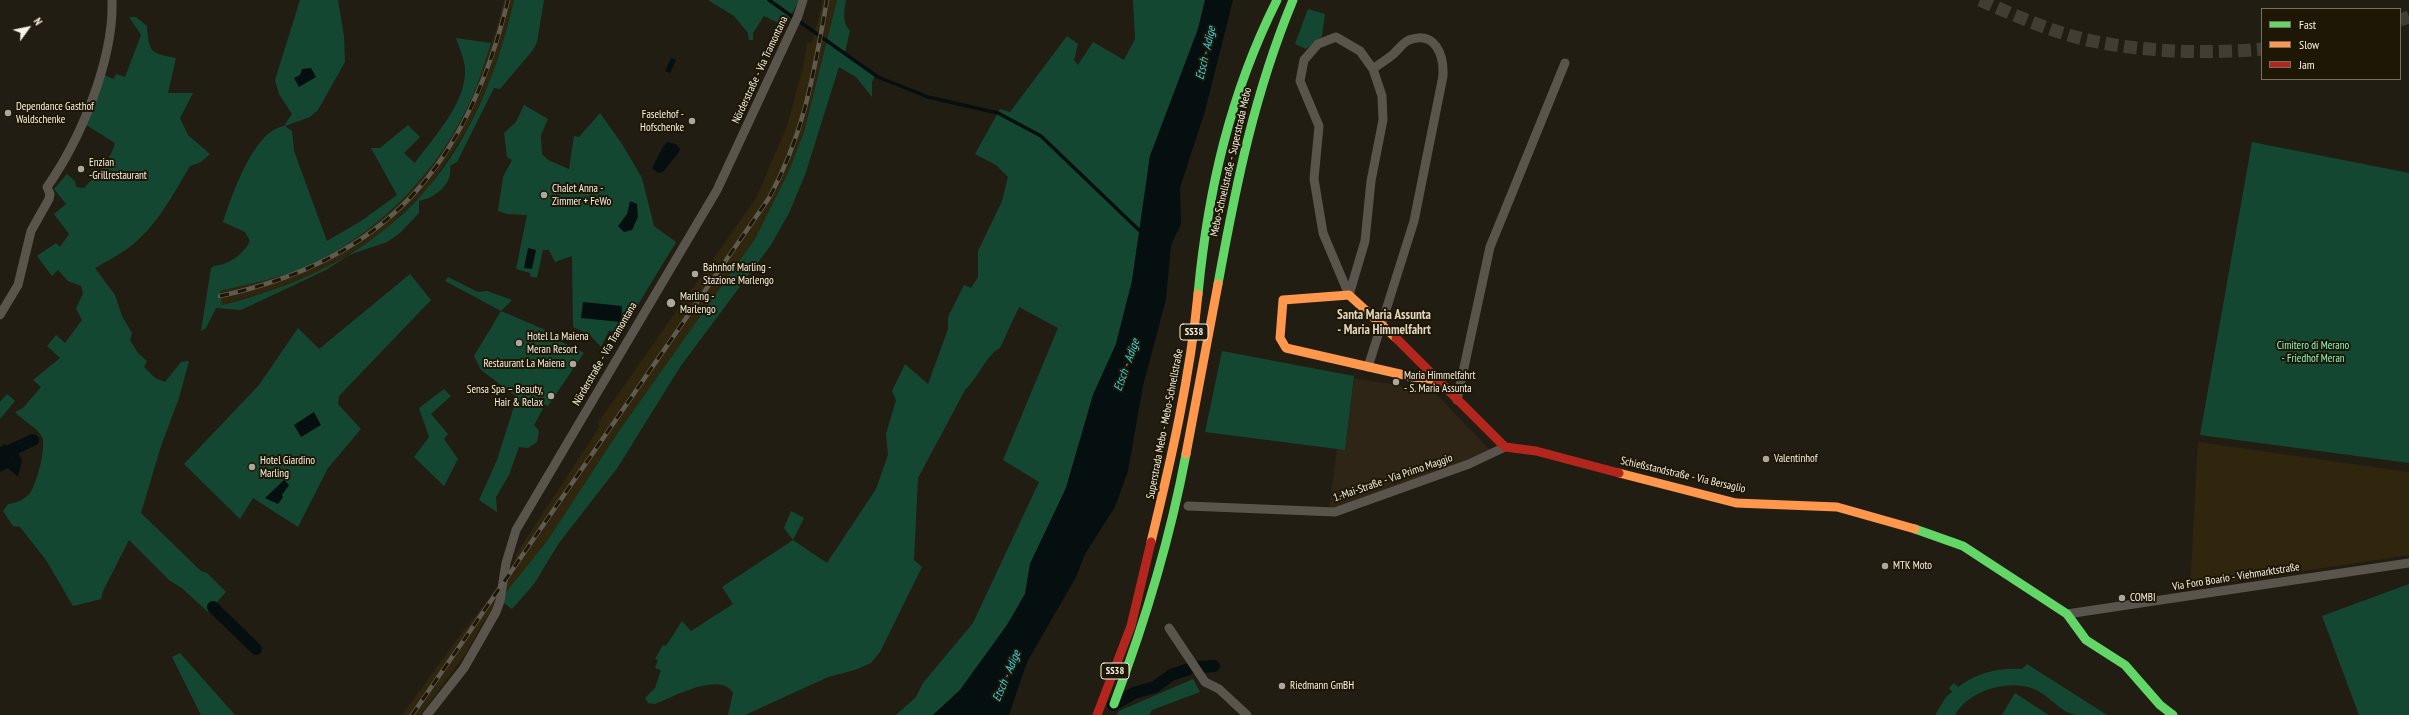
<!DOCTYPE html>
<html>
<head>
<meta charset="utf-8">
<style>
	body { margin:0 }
	#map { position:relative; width:2409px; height:715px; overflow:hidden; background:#221d13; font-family:"PT Sans Narrow",sans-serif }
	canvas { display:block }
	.legend { position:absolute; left:2261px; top:8px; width:140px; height:72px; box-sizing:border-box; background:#1e1705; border:1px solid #756f5f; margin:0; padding:5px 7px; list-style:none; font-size:12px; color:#f8f3e7 }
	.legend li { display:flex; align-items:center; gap:8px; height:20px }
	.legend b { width:20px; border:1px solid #756f5f }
	.north { position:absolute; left:8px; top:8px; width:40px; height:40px; -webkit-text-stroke:3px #1e1705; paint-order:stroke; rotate:57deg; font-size:11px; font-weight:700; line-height:16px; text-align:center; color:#f8f3e7 }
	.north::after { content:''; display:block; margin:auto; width:14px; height:18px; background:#f8f3e7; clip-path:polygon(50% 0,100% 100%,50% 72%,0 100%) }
</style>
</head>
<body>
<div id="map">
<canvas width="2409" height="715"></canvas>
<ul class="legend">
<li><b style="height:5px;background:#63d668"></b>Fast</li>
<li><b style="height:5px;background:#ff974d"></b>Slow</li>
<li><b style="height:5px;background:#b3261e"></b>Jam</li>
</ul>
<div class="north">N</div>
</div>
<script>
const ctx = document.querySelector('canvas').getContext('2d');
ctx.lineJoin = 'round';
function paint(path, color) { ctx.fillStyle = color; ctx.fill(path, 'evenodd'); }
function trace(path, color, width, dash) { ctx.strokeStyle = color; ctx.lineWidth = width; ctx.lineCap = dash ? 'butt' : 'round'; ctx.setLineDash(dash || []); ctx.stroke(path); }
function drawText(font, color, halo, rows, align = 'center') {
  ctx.font = font + ' "PT Sans Narrow",sans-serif'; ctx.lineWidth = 4; ctx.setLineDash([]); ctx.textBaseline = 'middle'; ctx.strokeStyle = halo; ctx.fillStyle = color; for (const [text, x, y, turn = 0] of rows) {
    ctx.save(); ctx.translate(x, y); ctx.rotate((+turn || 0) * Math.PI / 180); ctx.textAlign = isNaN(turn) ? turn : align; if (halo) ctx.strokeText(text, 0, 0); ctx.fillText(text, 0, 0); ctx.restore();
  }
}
const built = new Path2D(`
	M 504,0 L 514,0 L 500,52 L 488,85 L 469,127 L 429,187 L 383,232 L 325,269 L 273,290 L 221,305 L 220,291 L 254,283 L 307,266 L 350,242 L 397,204 L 421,178 L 448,142 L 465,113 L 495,33 Z
	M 823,0 L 837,0 L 804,132 L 788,173 L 755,239 L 619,431 L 547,541 L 482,624 L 466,653 L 431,701 L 420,715 L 402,715 L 460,635 L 513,569 L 516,554 L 600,426 L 597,424 L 756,198 L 787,126 L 804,64 L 807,42 L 812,43 Z
	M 2198,442 L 2409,472 L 2409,555 L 2190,588 Z`);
const education = new Path2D(`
	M 1354,378 L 1433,391 L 1493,453 L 1329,512 L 1337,449 L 1345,450 Z`);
const green = new Path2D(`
	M 300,0 L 338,0 L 344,36 L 345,62 L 318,110 L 310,117 L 285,126 L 292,131 L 294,151 L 327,241 L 361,221 L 397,195 L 371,148 L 380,148 L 408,125 L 420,137 L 404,153 L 415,163 C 434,136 467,103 465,68 C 464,58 459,47 456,38 L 491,43 C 483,67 476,92 464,114 C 431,179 374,236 307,266 C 280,278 249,284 220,291 L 222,305 C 391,263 475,169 514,0 L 544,0 L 537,42 L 533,50 L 500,89 L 494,88 L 457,162 L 450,166 C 453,184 435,198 419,201 L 419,213 L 400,233 L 387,242 L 349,255 L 326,270 L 241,310 L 216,308 L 206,328 L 201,331 L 211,268 C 216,264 221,266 226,263 C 236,259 246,250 250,241 L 245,232 L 223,222 C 232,196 253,131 284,126 L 292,114 L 279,94 L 275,80 Z
	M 708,0 L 799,0 L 787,23 L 783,25 L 764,16 L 753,33 L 753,40 L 749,40 L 748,33 L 734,16 Z
	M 837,0 L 846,0 C 844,11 842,22 850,31 L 845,52 L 875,75 L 872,82 L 872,97 L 856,77 L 839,67 L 805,175 L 789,213 L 771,245 L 680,367 L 618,467 L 559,543 L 534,584 L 512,609 L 500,600 L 547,541 L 619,431 L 755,239 L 788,173 L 804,132 Z
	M 1133,0 L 1205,0 L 1198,29 L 1150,156 L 1132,281 L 1116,344 L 1093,395 L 1066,488 L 1030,564 L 1025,594 L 1007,625 L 960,690 L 933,715 L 896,715 L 916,697 L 923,683 L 973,623 L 1039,482 L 1003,460 L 1058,328 L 1019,307 L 1000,348 C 988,353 977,379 965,390 L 918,478 L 914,560 L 922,567 L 880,652 L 871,663 L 855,670 L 828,677 L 745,715 L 728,715 L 733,693 C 720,671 673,697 655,704 L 648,703 L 645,698 L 655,688 L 661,670 L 655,668 L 658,660 L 655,659 L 663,645 L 666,646 L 682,621 L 691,631 L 733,604 L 722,587 L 793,540 L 784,528 L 791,511 L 804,518 L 793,540 L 827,563 L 876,489 L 888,455 L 886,434 L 896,400 L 892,391 L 905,364 L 928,384 L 948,329 L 948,317 L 964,285 L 971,288 L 978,277 L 978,251 L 1002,201 L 1008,177 L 996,165 L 975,154 L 1000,109 L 1010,112 L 1067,36 L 1078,44 L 1074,60 L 1078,65 L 1093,42 L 1124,60 L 1135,39 Z
	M 1308,9 L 1325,14 L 1322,36 L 1306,49 L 1295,44 Z
	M 129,17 L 136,17 L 147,26 C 149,52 149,53 176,58 L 168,93 L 193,93 L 180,118 L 188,135 L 210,154 L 201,162 L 190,166 C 172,196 156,228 127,249 C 117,256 105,262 95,268 L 115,295 L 122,316 L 132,333 L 130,340 L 138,353 L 147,361 L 144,367 L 155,378 L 165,382 L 181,362 L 189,361 L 179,398 L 161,446 L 141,513 L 201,571 L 207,573 L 226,592 L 208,612 L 183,589 L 169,580 L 129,540 L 103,591 L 101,599 L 73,606 L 46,560 L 20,527 L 13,526 L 3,511 L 8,504 C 16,503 24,500 30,493 C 36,486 47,445 42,437 C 36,426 24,422 15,412 L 23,408 L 41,387 L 33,380 L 60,358 L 47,346 L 56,335 L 65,343 L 82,320 L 76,309 L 83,293 L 81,286 L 68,281 L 58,270 L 52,276 L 37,256 L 56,243 L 60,247 L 69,234 L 54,214 L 66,204 L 54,189 L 67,174 L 75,181 L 76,187 L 84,188 C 97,174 110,162 115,143 L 83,123 L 101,74 L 114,79 L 116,74 L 125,77 L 141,35 Z
	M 524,105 L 548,119 L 541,135 L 542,154 L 548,160 L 569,169 L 574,136 L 579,137 L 600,113 L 622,144 L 642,178 L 654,226 L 676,242 L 622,331 L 609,331 L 601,347 L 590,335 L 573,327 L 572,256 L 555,262 L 549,250 L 543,250 L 537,278 L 530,276 L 530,273 L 516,269 L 527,215 L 507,214 L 498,211 L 503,177 L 512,160 L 507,157 L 504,133 L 516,122 Z
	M 2252,142 L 2409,173 L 2409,463 L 2200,435 Z
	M 410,274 L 431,300 L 339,396 L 338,404 L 361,429 L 328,468 L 298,527 L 253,498 L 240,519 L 184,464 L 259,385 L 298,328 L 319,349 Z
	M 448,277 L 478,292 L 487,291 L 512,300 L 501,311 L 555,334 L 560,341 L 584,353 L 548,406 L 545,405 L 534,425 L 539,431 L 537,442 L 528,448 L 519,447 L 509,475 L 496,497 L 497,512 L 479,500 L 497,460 L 517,397 L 481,370 L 474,356 L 501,311 L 445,281 Z
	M 1222,351 L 1354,376 L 1345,450 L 1205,432 Z
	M 444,389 L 451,396 L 431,414 L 448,434 L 444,439 L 458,459 L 444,486 L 414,457 L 429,437 L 419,408 Z
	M 7,394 L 15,401 L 0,419 L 0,402 Z
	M 2409,584 L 2409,715 L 2359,715 L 2322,616 Z
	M 180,653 L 235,715 L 201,715 L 172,657 Z
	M 2027,664 L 2107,715 C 2097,715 2086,715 2076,715 C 2061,713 2049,695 2034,689 C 2009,679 1969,690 1955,715 L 1935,715 L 1946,697 L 1952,692 L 1949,688 L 1954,683 L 1958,687 C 1979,672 1997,668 2022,669 Z
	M 1193,679 L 1200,692 L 1152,710 L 1149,715 L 1117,715 L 1119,711 Z
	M 2015,693 L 2044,712 L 2049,715 L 2002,715 Z`);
const water = new Path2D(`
	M 1205,0 L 1233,0 L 1205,111 L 1180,188 L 1181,224 L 1171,245 L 1166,299 L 1143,386 L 1128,471 L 1115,507 L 1085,554 L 1076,577 L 1027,662 L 1009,715 L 933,715 L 960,690 L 1007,625 L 1025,594 L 1030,564 L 1066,488 L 1093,395 L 1116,344 L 1132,281 L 1150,156 L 1198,29 Z
	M 671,58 L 676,60 L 670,73 L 665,71 Z
	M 311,68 L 316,77 L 299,87 L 294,78 L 300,75 L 302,69 Z
	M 667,142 L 676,144 L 680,149 L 679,152 L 663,172 L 658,173 L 652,168 L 663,147 Z
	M 630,201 L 637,204 L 638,217 L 632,230 L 624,232 L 618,226 L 627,214 Z
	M 528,248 L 536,250 L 532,269 L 524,268 Z
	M 583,302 L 622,306 L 621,322 L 581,318 Z
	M 314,412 L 321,425 L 301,437 L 294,425 Z
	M 5,444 L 12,457 L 18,453 L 22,460 L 18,477 L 8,468 L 0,472 L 0,447 Z
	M 284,480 L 289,485 L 282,495 L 283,497 L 278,504 L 265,498 Z`);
const stream = new Path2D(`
	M 769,0 L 878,77 L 928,97 L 998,113 L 1041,136 L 1141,232`);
const canal = new Path2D(`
	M 9,451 L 33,440
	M 213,607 L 256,649
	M 1200,667 L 1214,666
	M 1113,705 L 1134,693 L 1155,687 L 1171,675 L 1189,669`);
const secondaryTunnel = new Path2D(`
	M 1980,0 C 2016,16 2054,33 2092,41 C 2146,52 2208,54 2262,49
	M 2400,20 L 2409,17`);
const street = new Path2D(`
	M 1336,37 L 1360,51 L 1373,69 L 1382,96 L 1383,120 L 1371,181 L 1365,241 L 1349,295 L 1323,233 L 1314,179 L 1319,126 L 1300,81 L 1304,60 L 1318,44 Z
	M 0,315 L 18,285 L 31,231 L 49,199 L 50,194 L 47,187 C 81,139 114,59 112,0
	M 1368,367 L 1414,221 L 1443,76 C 1444,56 1436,30 1409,40 C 1403,42 1397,52 1391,56 C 1385,61 1379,64 1373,69
	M 1457,400 L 1490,247 L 1565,63
	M 1188,506 L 1335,512 L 1469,464 L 1505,447
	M 2067,614 L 2409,563
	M 1169,628 L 1205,682 L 1219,689 L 1247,715
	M 427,715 L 464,668 L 496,612 L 500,601 L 506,563 L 516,530 L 717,190 L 798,16 L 803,0`);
const fast = new Path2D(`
	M 1218,284 C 1236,185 1254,94 1293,0
	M 1198,294 C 1208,190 1230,94 1277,0
	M 1915,529 L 1963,546 L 2067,614 L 2086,640 L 2125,665 L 2160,705 L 2173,715
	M 1114,704 C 1145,622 1170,539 1186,454`);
const slow = new Path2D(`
	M 1396,338 L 1349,295 L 1283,300 L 1280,338 L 1286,348 L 1413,377 L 1438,380
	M 1186,454 L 1218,284
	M 1619,473 L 1736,503 L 1837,507 L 1915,529
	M 1151,542 C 1171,460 1190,378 1198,294`);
const jam = new Path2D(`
	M 1396,338 L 1505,447 L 1536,451 L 1619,473
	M 1097,715 L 1131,626 L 1151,542`);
const rail = new Path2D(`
	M 220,296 C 388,260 468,163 508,0
	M 412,715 L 769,198 C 805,132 814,72 827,0`);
const markers = [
	[8,113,4,"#ada89d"],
	[692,121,4,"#ada89d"],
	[81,169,4,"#ada89d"],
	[544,195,4,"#ada89d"],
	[695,274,4,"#ada89d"],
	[671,303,5,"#ada89d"],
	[519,343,4,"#ada89d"],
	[573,364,4,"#ada89d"],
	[1396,382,4,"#ada89d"],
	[551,396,4,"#ada89d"],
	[1766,459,4,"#ada89d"],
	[252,467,4,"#ada89d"],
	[1885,566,4,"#ada89d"],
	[2122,598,4,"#ada89d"],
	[1282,686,4,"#ada89d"]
];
const shields = [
	[1194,332,28],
	[1115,671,28]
];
const shieldNames = [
	["SS38",1194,332],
	["SS38",1115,671]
];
const streetNames = [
	["Nörderstraße - Via Tramontana",760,70,-65],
	["Mebo-Schnellstraße - Superstrada Mebo",1231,162,-77],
	["Nörderstraße - Via Tramontana",605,354,-60],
	["Superstrada Mebo - Mebo-Schnellstraße",1165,424,-79],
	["Schießstandstraße - Via Bersaglio",1683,475,13],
	["1.-Mai-Straße - Via Primo Maggio",1393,478,-19],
	["Via Foro Boario - Viehmarktstraße",2236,577,-9]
];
const poiNames = [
	["Dependance Gasthof",16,107],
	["Waldschenke",16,120],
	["Faselehof -",684,115,"right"],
	["Hofschenke",684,128,"right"],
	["Enzian",89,163],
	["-Grillrestaurant",89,176],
	["Chalet Anna -",552,189],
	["Zimmer + FeWo",552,202],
	["Bahnhof Marling -",703,268],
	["Stazione Marlengo",703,281],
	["Marling -",680,297],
	["Marlengo",680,310],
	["Hotel La Maiena",527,337],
	["Meran Resort",527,350],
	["Restaurant La Maiena",565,364,"right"],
	["Maria Himmelfahrt",1404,376],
	["- S. Maria Assunta",1404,389],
	["Sensa Spa – Beauty,",543,390,"right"],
	["Hair & Relax",543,403,"right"],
	["Valentinhof",1774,459],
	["Hotel Giardino",260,461],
	["Marling",260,474],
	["MTK Moto",1893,566],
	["COMBI",2130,598],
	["Riedmann GmBH",1290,686]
];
const parkNames = [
	["Cimitero di Merano",2313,346],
	["- Friedhof Meran",2313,359]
];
const waterNames = [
	["Etsch - Adige",1206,53,-77],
	["Etsch - Adige",1127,365,-70],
	["Etsch - Adige",1007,676,-67]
];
const quarterNames = [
	["Santa Maria Assunta",1384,315],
	["- Maria Himmelfahrt",1384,330]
];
paint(built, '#30260e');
paint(education, '#2f2516');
paint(green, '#144732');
paint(water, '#060f10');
trace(stream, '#060f10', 3.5);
trace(canal, '#060f10', 12);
trace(secondaryTunnel, '#423d33', 13, [13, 6]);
trace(street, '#59554c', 9);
trace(fast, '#63d668', 9);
trace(slow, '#ff974d', 9);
trace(jam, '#b3261e', 9);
trace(rail, '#5e5b53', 4.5);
trace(rail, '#1e1705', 3, [9]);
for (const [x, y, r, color] of markers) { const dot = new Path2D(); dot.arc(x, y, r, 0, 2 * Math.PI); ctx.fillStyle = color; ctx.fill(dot); trace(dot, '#1e1705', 1.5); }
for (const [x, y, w] of shields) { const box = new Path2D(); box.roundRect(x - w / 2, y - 8, w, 16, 3); ctx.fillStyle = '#1e1705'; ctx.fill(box); trace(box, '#f8f3e7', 1); }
drawText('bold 10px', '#f8f3e7', null, shieldNames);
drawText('11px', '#f8f3e7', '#1e1705', streetNames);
drawText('11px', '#f8f3e7', '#1e1705', poiNames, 'left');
drawText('11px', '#87f6c4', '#1e1705', parkNames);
drawText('italic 12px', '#39d5e7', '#1e1705', waterNames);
drawText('bold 13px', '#e1d6bf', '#1e1705', quarterNames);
</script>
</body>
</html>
